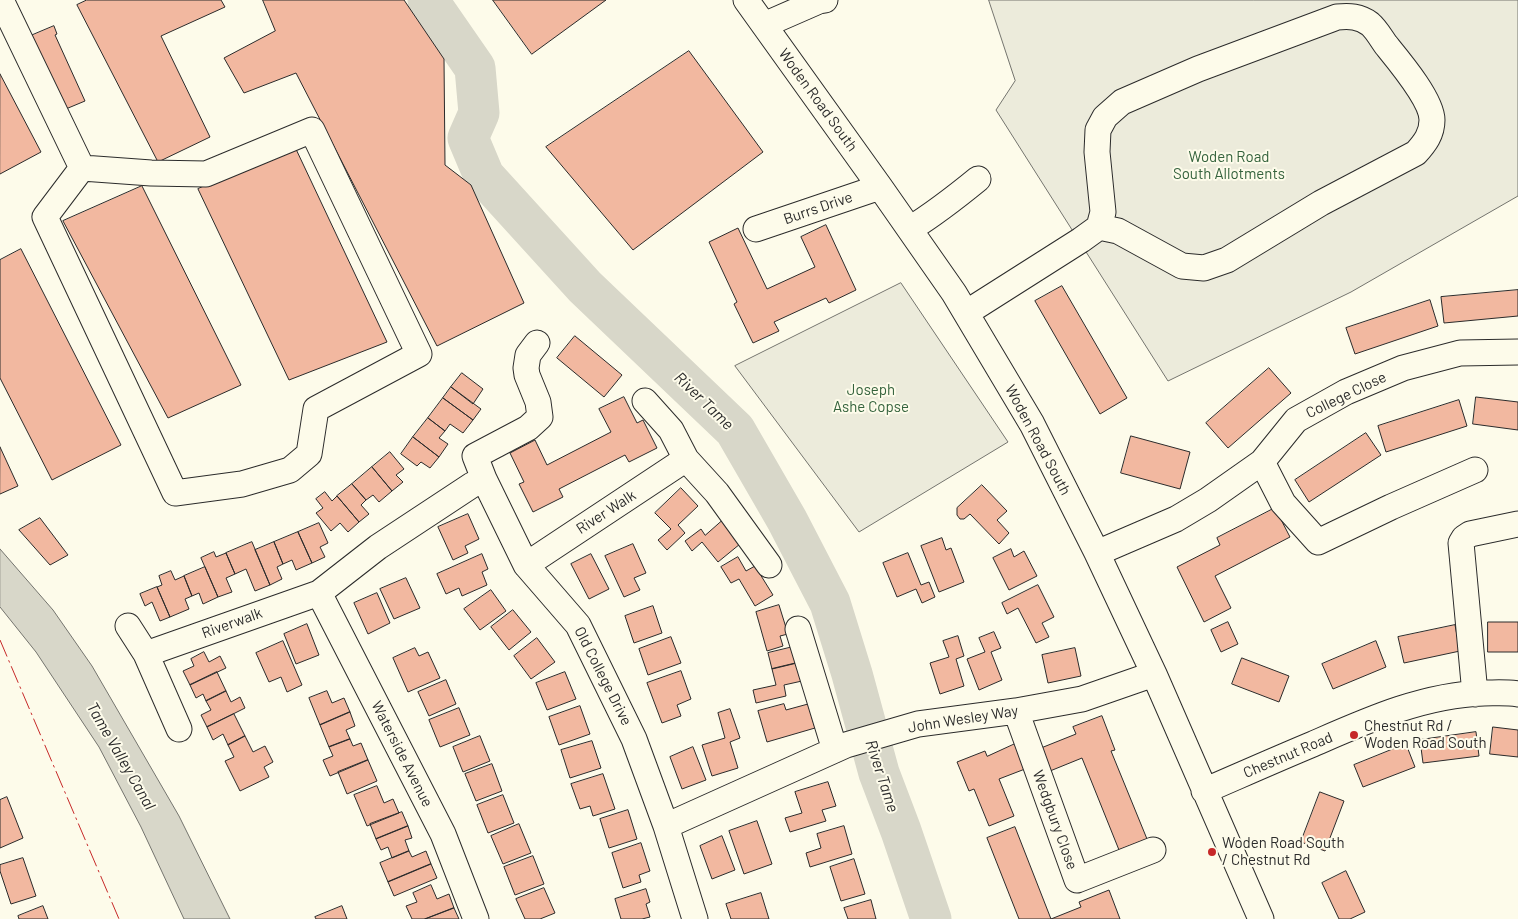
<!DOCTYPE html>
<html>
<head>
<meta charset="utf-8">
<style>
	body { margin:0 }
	canvas { display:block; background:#fdfbea }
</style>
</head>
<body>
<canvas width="1518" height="919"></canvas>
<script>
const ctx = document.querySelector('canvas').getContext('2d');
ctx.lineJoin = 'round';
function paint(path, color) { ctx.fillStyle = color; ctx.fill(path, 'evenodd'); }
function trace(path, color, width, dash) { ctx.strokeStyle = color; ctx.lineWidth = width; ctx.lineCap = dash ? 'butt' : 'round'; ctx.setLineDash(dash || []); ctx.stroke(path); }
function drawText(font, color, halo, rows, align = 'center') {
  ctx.font = font + ' Barlow,sans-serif'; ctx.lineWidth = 4; ctx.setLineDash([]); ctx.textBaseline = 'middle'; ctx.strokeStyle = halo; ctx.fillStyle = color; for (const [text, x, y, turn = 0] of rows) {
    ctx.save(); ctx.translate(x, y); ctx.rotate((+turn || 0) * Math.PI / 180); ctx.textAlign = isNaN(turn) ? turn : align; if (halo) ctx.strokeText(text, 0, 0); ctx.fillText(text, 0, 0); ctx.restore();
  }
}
const green = new Path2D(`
	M 989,0 L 1518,0 L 1518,196 L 1351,292 L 1168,381 L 996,110 L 1015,81 Z
	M 901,283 L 1008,442 L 859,532 L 735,366 Z`);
const water = new Path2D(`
	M 0,549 L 53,610 L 92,666 L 179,816 L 230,919 L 184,919 L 141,827 L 99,747 L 36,652 L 0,607 Z`);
const river = new Path2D(`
	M 428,0 L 475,68 L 479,113 L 468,138 L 484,176 L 585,287 L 735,430 L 787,520 L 830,603 L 852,674 L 879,773 L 901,831 L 931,919`);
const building = new Path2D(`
	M 87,0 L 221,0 L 225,7 L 161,36 L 210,137 L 158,162 L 77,5 Z
	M 263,0 L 404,0 L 444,59 L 445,165 L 471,185 L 524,303 L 437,346 L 296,73 L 244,93 L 224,58 L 275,31 Z
	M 493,0 L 606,0 L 532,54 Z
	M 54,26 L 57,34 L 55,35 L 85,101 L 61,111 L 28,37 Z
	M 689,51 L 763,152 L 633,250 L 546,147 Z
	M 0,74 L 41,152 L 0,174 Z
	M 295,147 L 387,342 L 289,380 L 198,189 Z
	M 142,186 L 241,385 L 168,418 L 63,221 Z
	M 826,225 L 856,290 L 829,303 L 826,298 L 774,322 L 779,331 L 753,343 L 734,304 L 737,302 L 709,242 L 738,228 L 767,289 L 815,267 L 801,237 Z
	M 21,249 L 121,445 L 52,480 L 0,378 L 0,260 Z
	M 1062,286 L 1127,398 L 1100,414 L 1035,301 Z
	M 1518,290 L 1518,316 L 1444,323 L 1441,297 Z
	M 1430,300 L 1438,326 L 1355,354 L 1346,328 Z
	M 575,336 L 622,375 L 604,397 L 557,358 Z
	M 1269,368 L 1291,393 L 1228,448 L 1206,423 Z
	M 462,373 L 483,389 L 473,404 L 451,387 Z
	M 451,387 L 481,409 L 473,420 L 443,398 Z
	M 624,397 L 637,423 L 643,420 L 657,448 L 629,462 L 625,455 L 559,489 L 563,497 L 533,512 L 519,484 L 524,482 L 510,453 L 535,440 L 547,465 L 611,432 L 599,409 Z
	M 1476,397 L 1518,402 L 1518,430 L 1473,424 Z
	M 443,398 L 473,420 L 463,433 L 450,424 L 445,431 L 428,418 Z
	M 1459,400 L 1467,426 L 1386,452 L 1378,426 Z
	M 428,418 L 445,431 L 439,438 L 448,444 L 439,457 L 413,437 Z
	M 1366,433 L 1381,455 L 1309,502 L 1295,480 Z
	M 1131,436 L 1190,452 L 1180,489 L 1121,473 Z
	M 413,437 L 439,457 L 430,468 L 421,462 L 417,466 L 401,454 Z
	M 0,447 L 18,486 L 0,494 Z
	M 390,452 L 404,469 L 396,475 L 403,482 L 392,491 L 372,467 Z
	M 372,467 L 392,491 L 379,502 L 373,495 L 366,500 L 352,484 Z
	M 352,484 L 366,500 L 361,505 L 369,514 L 359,522 L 337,496 Z
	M 982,485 L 1007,511 L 997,520 L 1009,533 L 999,544 L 970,514 L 964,519 L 960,519 L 957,515 L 957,508 Z
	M 681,488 L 698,506 L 678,525 L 685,533 L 667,550 L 658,540 L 671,529 L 655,513 Z
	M 325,492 L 332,501 L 337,496 L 359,522 L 348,532 L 340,523 L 331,531 L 316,513 L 323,508 L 316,499 Z
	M 1275,508 L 1290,537 L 1215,576 L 1231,608 L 1204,622 L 1177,567 L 1220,545 L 1217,538 Z
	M 468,514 L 479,539 L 465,546 L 468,553 L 453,560 L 438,527 Z
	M 40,518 L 68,555 L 50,565 L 19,530 Z
	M 722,521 L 740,544 L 718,562 L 702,542 L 692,551 L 685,541 L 701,529 L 705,535 Z
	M 319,523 L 328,543 L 320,547 L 325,557 L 312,563 L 298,532 Z
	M 298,532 L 312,563 L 296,570 L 292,560 L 283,564 L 274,542 Z
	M 942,538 L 946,550 L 951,548 L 964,582 L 939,592 L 921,546 Z
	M 252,542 L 270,585 L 255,591 L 246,569 L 235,574 L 226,553 Z
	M 274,542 L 283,564 L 277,567 L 282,579 L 270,585 L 255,550 Z
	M 633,544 L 646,573 L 634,578 L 640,590 L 624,597 L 605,556 Z
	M 1011,549 L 1014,557 L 1024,551 L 1037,576 L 1009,590 L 993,558 Z
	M 214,552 L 216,557 L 226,553 L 235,574 L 226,578 L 232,592 L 218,597 L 201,558 Z
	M 908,553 L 921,585 L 929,582 L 935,597 L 922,603 L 916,589 L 897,597 L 883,563 Z
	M 482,554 L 488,569 L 482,572 L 487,585 L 462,596 L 459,588 L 446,594 L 437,574 Z
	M 591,554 L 609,589 L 589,599 L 571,564 Z
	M 738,557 L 746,571 L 755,566 L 773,595 L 755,606 L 739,579 L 731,583 L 721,567 Z
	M 205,567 L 218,597 L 203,604 L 199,593 L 192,596 L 184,576 Z
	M 171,571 L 175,580 L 184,576 L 192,596 L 185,599 L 189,609 L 170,617 L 157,587 L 162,585 L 159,576 Z
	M 406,578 L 420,608 L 394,619 L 380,589 Z
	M 1038,585 L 1054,617 L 1042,623 L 1049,637 L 1036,643 L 1018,608 L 1007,614 L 1002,603 Z
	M 157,587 L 170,617 L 160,621 L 152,602 L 145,606 L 140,594 Z
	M 491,590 L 506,611 L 480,630 L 464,609 Z
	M 377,593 L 390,623 L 368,634 L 354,603 Z
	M 779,605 L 788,634 L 780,636 L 783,646 L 767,651 L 756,612 Z
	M 653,606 L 662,633 L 634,643 L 625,616 Z
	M 513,610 L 531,632 L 509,650 L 491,627 Z
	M 1228,622 L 1238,644 L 1221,652 L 1211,630 Z
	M 1488,622 L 1518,622 L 1518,652 L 1488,652 Z
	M 307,624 L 319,655 L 296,664 L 284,634 Z
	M 1455,625 L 1460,651 L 1404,663 L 1398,637 Z
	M 994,632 L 1001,648 L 991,652 L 1002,680 L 979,690 L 967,659 L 985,652 L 979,638 Z
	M 958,636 L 964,656 L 956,659 L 964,686 L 940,694 L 930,663 L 949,657 L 943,641 Z
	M 671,637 L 681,663 L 648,675 L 639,649 Z
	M 537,638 L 555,662 L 531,679 L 514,656 Z
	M 283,641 L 302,685 L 287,692 L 281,677 L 269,682 L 256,653 Z
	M 1376,641 L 1386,667 L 1333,689 L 1322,664 Z
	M 793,647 L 797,663 L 772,669 L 768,653 Z
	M 415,648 L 419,656 L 428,652 L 440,678 L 408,692 L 393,658 Z
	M 1075,648 L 1081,676 L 1048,683 L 1042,655 Z
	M 204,652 L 209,662 L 220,656 L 226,668 L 190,685 L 183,671 L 194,666 L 191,659 Z
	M 1242,658 L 1289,676 L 1279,702 L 1232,684 Z
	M 797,663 L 802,681 L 784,685 L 786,696 L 756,703 L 753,690 L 776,685 L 772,669 Z
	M 681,671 L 691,699 L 677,705 L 681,716 L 662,723 L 647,683 Z
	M 217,672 L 226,691 L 206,701 L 203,694 L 196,698 L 190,685 Z
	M 565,672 L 576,699 L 547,710 L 536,683 Z
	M 446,680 L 456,704 L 429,716 L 418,692 Z
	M 226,691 L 231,702 L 240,697 L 245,708 L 207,727 L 201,715 L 211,710 L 206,701 Z
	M 327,691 L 332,703 L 344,698 L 350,712 L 320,725 L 309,698 Z
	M 784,704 L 786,710 L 808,704 L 815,728 L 767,742 L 758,711 Z
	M 580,706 L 590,734 L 559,745 L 549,717 Z
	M 459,708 L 470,735 L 440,747 L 429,720 Z
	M 730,709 L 740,738 L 730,742 L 738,768 L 712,776 L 702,745 L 725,738 L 718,713 Z
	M 350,712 L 355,726 L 346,730 L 350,739 L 329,747 L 320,725 Z
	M 234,714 L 245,736 L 228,745 L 223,734 L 213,740 L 207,727 Z
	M 1102,716 L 1115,750 L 1111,751 L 1147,839 L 1119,850 L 1082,758 L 1050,771 L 1041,748 L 1076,734 L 1073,727 Z
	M 1493,727 L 1518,730 L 1518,757 L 1490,754 Z
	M 1476,732 L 1479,756 L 1423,763 L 1420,740 Z
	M 245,736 L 253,752 L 265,746 L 273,762 L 264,767 L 269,777 L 240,791 L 225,761 L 234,757 L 228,745 Z
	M 480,736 L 490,761 L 463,772 L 453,747 Z
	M 350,739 L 353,746 L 361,743 L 368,760 L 330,776 L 323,760 L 333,756 L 329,747 Z
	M 592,741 L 601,768 L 570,778 L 561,750 Z
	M 1015,744 L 1025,769 L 999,779 L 1014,816 L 989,826 L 974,789 L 969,791 L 957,762 L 985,751 L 987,756 Z
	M 1406,744 L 1415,767 L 1363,787 L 1354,765 Z
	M 693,747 L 706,780 L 682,789 L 670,757 Z
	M 368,760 L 377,781 L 347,794 L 338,772 Z
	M 492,764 L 502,791 L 476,801 L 465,774 Z
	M 603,774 L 615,809 L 593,816 L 590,806 L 580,809 L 571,784 Z
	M 828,782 L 836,806 L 822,810 L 826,821 L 790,832 L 785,818 L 802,813 L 795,792 Z
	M 377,786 L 384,803 L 393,799 L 399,813 L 367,826 L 354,795 Z
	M 1320,792 L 1344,801 L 1325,851 L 1301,842 Z
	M 503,795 L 514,823 L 488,833 L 477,805 Z
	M 7,797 L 23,838 L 0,848 L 0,800 Z
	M 628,810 L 637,839 L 609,848 L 600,819 Z
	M 402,812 L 408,826 L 376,839 L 370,824 Z
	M 757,821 L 772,864 L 744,874 L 729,831 Z
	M 519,824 L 531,853 L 503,864 L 491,836 Z
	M 408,826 L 412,838 L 405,840 L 409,851 L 392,858 L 388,847 L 381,850 L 376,839 Z
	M 844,826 L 852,854 L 810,867 L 806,853 L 821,848 L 817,834 Z
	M 1015,827 L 1051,919 L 1081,907 L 1079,902 L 1109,890 L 1120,919 L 1019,919 L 987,838 Z
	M 722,836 L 735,870 L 712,879 L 700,846 Z
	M 641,843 L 650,871 L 639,875 L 641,882 L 623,888 L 612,853 Z
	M 409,851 L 412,857 L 426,851 L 431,864 L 388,882 L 380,863 Z
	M 533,856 L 544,884 L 515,895 L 504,867 Z
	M 23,858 L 36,896 L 11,904 L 0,871 L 0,865 Z
	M 854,859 L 865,894 L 841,901 L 830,867 Z
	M 431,864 L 437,878 L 394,896 L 388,882 Z
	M 1346,871 L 1365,912 L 1350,919 L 1339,919 L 1322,883 Z
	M 431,885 L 437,899 L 449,894 L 454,908 L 425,919 L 412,919 L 406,906 L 417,902 L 413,893 Z
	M 544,888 L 555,913 L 540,919 L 525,919 L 516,899 Z
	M 646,889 L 650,902 L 646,904 L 650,917 L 642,919 L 621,919 L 615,899 Z
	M 761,893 L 769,919 L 731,919 L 726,904 Z
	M 871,900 L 876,919 L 848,919 L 844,908 Z
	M 43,906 L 48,919 L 19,919 L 18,916 Z
	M 342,906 L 347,919 L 316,919 L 315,917 Z
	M 454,908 L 459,919 L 425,919 Z`);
const minor = new Path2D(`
	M 1,0 L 82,168 L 45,217 L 175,493 L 242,484 L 290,470 L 309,454 L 316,409 L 419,354 L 312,130 L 206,174 L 151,173 L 82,168
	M 746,0 L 880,187 L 954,293 L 1032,424 L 1097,553 L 1154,674 L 1261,919
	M 764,25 L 819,1 L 825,0
	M 756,229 L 880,187
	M 910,229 C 934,214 956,197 978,179
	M 966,313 L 1081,240 L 1099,227 L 1103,212 L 1097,152 L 1098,130 L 1105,117 L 1122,102 L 1198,69 L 1337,17 C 1350,16 1359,16 1370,24 C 1376,29 1381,38 1386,45 C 1399,61 1432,100 1432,120 C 1432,134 1425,143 1416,153 L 1321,203 L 1227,260 L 1204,268 L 1182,266 L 1118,231 L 1099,227
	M 645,401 L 671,430 L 686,459 L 717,493 L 769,565
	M 1262,462 L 1283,503 L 1318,542 L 1391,507 L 1475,470
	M 484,479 L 475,456 L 528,428 L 540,417 L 538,402 L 527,375 L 526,368 L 528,355 L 537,343
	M 1097,553 L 1176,519 L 1208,500 L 1262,462 L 1296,420 L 1346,392 L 1403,368 L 1460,353 L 1518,352
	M 526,565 L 686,459
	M 319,593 L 443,834 L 476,919
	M 128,626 L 146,654 L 179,729
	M 798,629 L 835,750
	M 146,654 L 319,593 L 378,547 L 472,485 L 484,479 L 526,565 L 578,625 L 634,739 L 666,826 L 695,919
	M 1475,694 L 1461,543 L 1464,538 L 1470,534 L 1518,524
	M 1016,711 L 1077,880 L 1153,850
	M 1204,791 C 1241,775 1277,759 1313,744 C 1368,720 1423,695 1484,693 C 1495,693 1507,692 1518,694
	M 666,826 L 846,745 L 918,724 L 1016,711 L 1082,699 L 1154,674`);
const power = new Path2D(`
	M 0,640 L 119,919`);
const markers = [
	[1354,735,5,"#c62828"],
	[1212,852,5,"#c62828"]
];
const streetNames = [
	["Woden Road South",818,100,54],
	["Burrs Drive",818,208,-19],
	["College Close",1346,395,-26],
	["Woden Road South",1038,440,62],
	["River Walk",606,512,-33],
	["Riverwalk",232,623,-20],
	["Old College Drive",603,676,63],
	["John Wesley Way",963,719,-9],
	["Waterside Avenue",402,754,63],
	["Chestnut Road",1288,755,-23],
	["Wedgbury Close",1055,820,70]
];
const parkNames = [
	["Woden Road",1229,157],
	["South Allotments",1229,174],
	["Joseph",871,390],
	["Ashe Copse",871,407]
];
const poiNames = [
	["Chestnut Rd /",1364,726],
	["Woden Road South",1364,743],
	["Woden Road South",1222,843],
	["/ Chestnut Rd",1222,860]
];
const waterNames = [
	["River Tame",704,401,44],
	["Tame Valley Canal",121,756,60],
	["River Tame",882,776,72]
];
paint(green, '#ecebdb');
trace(green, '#74746e', 1);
paint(water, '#d8d7c9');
trace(water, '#74746e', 1);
trace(river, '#d8d7c9', 41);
paint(building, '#f2b8a0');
trace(building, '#2b2b2b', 1);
trace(minor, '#2b2b2b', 27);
trace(minor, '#fdfbea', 25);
trace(power, '#c62828', 1, [18, 4, 2.5, 4]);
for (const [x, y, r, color] of markers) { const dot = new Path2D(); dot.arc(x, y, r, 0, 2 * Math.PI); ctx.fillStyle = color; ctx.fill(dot); trace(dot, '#fdfbea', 2); }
drawText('15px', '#2b2b2b', '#fdfbea', streetNames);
drawText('15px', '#34623c', '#fdfbea', parkNames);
drawText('15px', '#2b2b2b', '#fdfbea', poiNames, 'left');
drawText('italic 16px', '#2b2b2b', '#fdfbea', waterNames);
</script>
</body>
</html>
